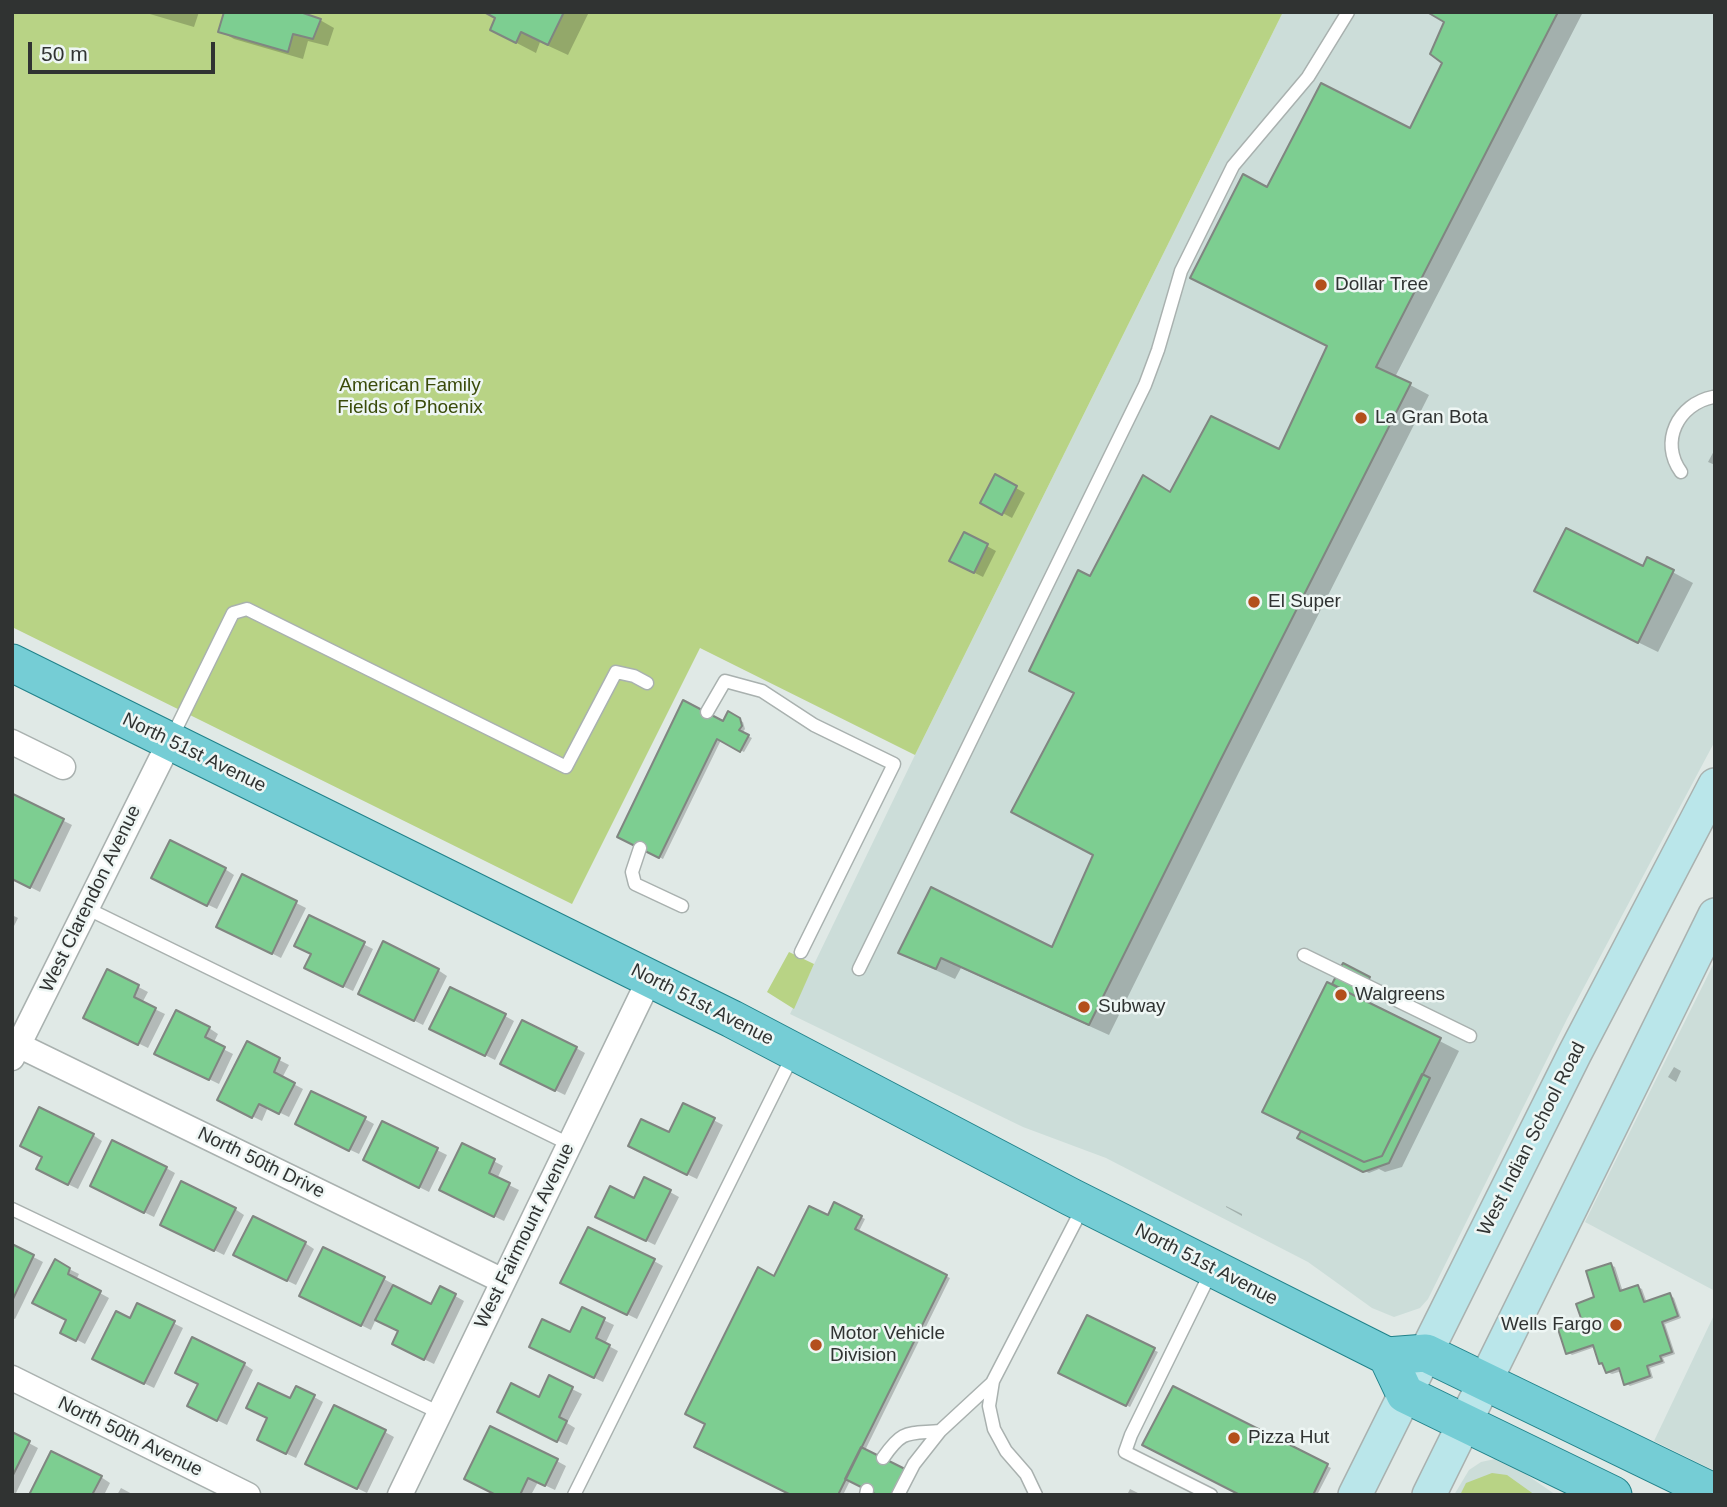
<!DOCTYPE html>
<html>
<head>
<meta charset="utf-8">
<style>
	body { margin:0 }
	#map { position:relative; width:1727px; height:1507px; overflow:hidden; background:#e0e9e6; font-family:Arial,sans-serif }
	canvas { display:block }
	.frame { position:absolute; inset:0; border:14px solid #303332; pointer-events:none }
	.scale { position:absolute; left:28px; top:42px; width:187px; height:32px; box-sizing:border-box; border:4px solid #303332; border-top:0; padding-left:9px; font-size:21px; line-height:24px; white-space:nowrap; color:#303332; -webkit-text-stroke:5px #eef6f4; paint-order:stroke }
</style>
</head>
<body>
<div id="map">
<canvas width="1727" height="1507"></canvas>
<div class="frame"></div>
<div class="scale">50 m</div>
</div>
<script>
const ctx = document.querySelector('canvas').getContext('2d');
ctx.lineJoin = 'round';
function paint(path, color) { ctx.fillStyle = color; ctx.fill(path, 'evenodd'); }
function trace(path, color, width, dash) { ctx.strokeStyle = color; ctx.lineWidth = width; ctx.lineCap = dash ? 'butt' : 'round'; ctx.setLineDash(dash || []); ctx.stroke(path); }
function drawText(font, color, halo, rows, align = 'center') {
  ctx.font = font + ' Arial,sans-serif'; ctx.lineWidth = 5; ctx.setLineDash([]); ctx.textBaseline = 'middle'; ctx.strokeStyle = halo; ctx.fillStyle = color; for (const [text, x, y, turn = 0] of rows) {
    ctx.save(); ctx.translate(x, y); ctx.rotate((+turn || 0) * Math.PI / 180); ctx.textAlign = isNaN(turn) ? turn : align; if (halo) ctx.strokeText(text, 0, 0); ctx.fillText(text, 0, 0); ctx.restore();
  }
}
const built = new Path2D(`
	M 1283,12 L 1715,12 L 1715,741 L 1567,1019 L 1428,1299 L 1420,1308 L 1394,1317 L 1372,1308 L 1308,1262 L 1106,1158 L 1023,1127 L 790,1014 L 915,755 Z
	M 1715,961 L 1715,1291 L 1585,1222 Z
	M 1715,1313 L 1715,1471 L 1654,1441 Z
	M 1495,1459 L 1508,1462 L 1556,1495 L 1454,1495 L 1469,1470 L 1481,1462 Z`);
const green = new Path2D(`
	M 12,12 L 1283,12 L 915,755 L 700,648 L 572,904 L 12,627 Z
	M 789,952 L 814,964 L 794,1009 L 767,992 Z
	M 1492,1473 L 1507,1475 L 1535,1495 L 1460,1495 L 1466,1483 Z`);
const shadow = new Path2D(`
	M 143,12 L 199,12 L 194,27 Z
	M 485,12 L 589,12 L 568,55 L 540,42 L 536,53 L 511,40 L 497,18 Z
	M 1430,12 L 1583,12 L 1395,377 L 1429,395 L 1239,772 L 1109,1035 L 961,968 L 955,979 L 920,963 L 901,952 L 1053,949 L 1095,855 L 1076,694 L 1091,579 L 1171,494 L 1280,452 L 1329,347 L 1268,189 L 1410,131 L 1444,62 L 1446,21 Z
	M 320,20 L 334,28 L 328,46 L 308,41 L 303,59 L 234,39 L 220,31 Z
	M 1715,449 L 1715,465 L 1708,462 Z
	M 996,477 L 1025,493 L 1012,518 L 982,502 Z
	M 965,534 L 996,551 L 983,577 L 961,566 Z
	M 1648,559 L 1693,583 L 1658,652 L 1556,602 L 1643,568 Z
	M 728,714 L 743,722 L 745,729 L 742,733 L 752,738 L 744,752 L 721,740 L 663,859 L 619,836 L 724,723 Z
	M 14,796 L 72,825 L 40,892 L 12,878 L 12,800 Z
	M 225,869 L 234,875 L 217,909 L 162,883 Z
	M 243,876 L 306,908 L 281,958 L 228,931 Z
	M 12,915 L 18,918 L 12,930 Z
	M 310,917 L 373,949 L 353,991 L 315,973 Z
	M 1343,965 L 1373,981 L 1362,1001 L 1459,1051 L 1402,1167 L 1385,1172 L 1379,1169 L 1369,1173 L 1303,1140 L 1341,987 Z
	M 438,970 L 447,976 L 423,1025 L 369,998 Z
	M 108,971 L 148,992 L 142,1003 L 165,1014 L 148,1048 L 95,1022 Z
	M 505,1016 L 514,1021 L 495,1060 L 441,1033 Z
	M 209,1028 L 218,1034 L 213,1044 L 233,1054 L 219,1084 L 166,1058 Z
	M 248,1044 L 289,1065 L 282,1078 L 303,1089 L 289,1117 L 268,1107 L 262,1121 L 229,1105 Z
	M 576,1048 L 585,1053 L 565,1095 L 512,1069 Z
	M 1674,1067 L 1681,1071 L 1676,1082 L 1668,1077 Z
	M 684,1105 L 723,1125 L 697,1179 L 639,1151 L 670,1134 Z
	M 365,1119 L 374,1124 L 359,1154 L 306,1129 Z
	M 383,1123 L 447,1155 L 429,1192 L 375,1165 Z
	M 93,1135 L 102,1141 L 78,1189 L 47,1174 L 44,1157 Z
	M 463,1145 L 503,1166 L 497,1179 L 519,1190 L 504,1221 L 450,1195 Z
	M 166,1168 L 175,1173 L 154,1217 L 101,1191 Z
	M 670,1192 L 679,1197 L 655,1245 L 607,1221 Z
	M 1226,1206 L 1242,1214 L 1242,1216 L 1226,1207 Z
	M 235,1209 L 244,1215 L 224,1255 L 172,1229 Z
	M 861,1217 L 865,1219 L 858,1233 L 950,1278 L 843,1495 L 794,1495 L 775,1278 L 828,1218 Z
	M 305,1243 L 314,1249 L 296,1285 L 245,1260 Z
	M 12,1246 L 43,1262 L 15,1319 L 12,1318 Z
	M 654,1261 L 663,1266 L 637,1319 L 572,1287 Z
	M 55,1262 L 79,1274 L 76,1280 L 109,1298 L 85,1344 L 62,1332 L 68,1320 Z
	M 1611,1265 L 1615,1267 L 1623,1292 L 1638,1287 L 1642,1289 L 1647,1303 L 1670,1295 L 1674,1298 L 1681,1318 L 1665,1324 L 1675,1354 L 1663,1358 L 1665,1363 L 1650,1368 L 1653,1378 L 1630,1386 L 1626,1383 L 1622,1371 L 1612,1374 L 1607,1372 L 1605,1365 L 1600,1362 L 1595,1347 L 1572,1355 L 1568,1352 L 1596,1298 Z
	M 384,1279 L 393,1284 L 392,1287 L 432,1306 L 441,1288 L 464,1301 L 434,1364 L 403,1349 L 400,1331 L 376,1319 L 371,1330 L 310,1300 Z
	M 138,1305 L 183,1328 L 154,1388 L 104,1364 Z
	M 583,1310 L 614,1325 L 605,1344 L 618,1351 L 603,1382 L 540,1352 L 571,1334 Z
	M 1088,1317 L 1158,1352 L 1130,1407 L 1061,1372 Z
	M 244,1364 L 253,1370 L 227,1425 L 199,1411 L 200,1384 Z
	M 550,1378 L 582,1394 L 567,1423 L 575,1428 L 567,1445 L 509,1417 L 540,1399 Z
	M 1174,1388 L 1331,1468 L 1317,1495 L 1243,1495 Z
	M 314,1397 L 323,1402 L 296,1458 L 268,1445 L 291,1401 Z
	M 385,1432 L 394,1437 L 367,1493 L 317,1469 Z
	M 12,1434 L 38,1448 L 15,1495 L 12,1495 Z
	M 557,1461 L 566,1466 L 555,1490 L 538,1482 L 531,1495 L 498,1495 Z
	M 101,1477 L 110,1483 L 104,1495 L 31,1495 Z
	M 121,1488 L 134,1495 L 117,1495 Z
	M 1130,1489 L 1142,1495 L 1127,1495 Z`);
const building = new Path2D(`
	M 224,12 L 300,12 L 321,19 L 313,39 L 293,34 L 288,52 L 218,32 Z
	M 484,12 L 564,12 L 548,45 L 521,32 L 516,43 L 490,30 L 495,18 Z
	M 1427,12 L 1558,12 L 1376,367 L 1411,383 L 1220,761 L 1089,1025 L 941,958 L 936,969 L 898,953 L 931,887 L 1052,947 L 1093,855 L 1011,812 L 1074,693 L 1029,671 L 1078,570 L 1090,576 L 1143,475 L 1170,492 L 1211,416 L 1279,449 L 1327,346 L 1190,278 L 1243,174 L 1267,187 L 1321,83 L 1410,128 L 1442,63 L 1430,54 L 1444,22 Z
	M 995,474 L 1017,486 L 1002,515 L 980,503 Z
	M 1566,528 L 1643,566 L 1647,557 L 1674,570 L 1638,643 L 1534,591 Z
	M 964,532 L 988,544 L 974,573 L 949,561 Z
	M 683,700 L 723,721 L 728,711 L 740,718 L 742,726 L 739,730 L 749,735 L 740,752 L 717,739 L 659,858 L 617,837 Z
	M 13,794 L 64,819 L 30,888 L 12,879 Z
	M 170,840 L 226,868 L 207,906 L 151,878 Z
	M 242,874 L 297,901 L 272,954 L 216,927 Z
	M 309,915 L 365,942 L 343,987 L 304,968 L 311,954 L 294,946 Z
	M 383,941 L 439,969 L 414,1021 L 358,994 Z
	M 1343,963 L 1370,977 L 1359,998 L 1332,984 Z
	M 107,969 L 139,985 L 134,997 L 156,1008 L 138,1045 L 83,1018 Z
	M 1327,982 L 1441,1038 L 1382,1156 L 1364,1162 L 1262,1112 Z
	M 450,987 L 506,1014 L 485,1056 L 429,1029 Z
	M 176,1010 L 210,1027 L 205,1037 L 225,1047 L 209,1080 L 154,1054 Z
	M 522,1020 L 577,1047 L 555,1091 L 500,1064 Z
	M 247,1041 L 280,1058 L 274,1072 L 295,1083 L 279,1114 L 259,1104 L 252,1118 L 217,1100 Z
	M 1422,1074 L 1430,1078 L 1389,1163 L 1363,1172 L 1297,1138 L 1301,1131 L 1364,1162 L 1382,1156 Z
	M 311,1091 L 366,1117 L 349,1151 L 295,1124 Z
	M 683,1103 L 715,1118 L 687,1175 L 628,1146 L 641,1119 L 669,1132 Z
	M 39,1107 L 94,1134 L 68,1185 L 36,1169 L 42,1157 L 20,1146 Z
	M 382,1121 L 438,1148 L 419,1188 L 363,1160 Z
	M 112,1140 L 167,1167 L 144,1213 L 90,1186 Z
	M 462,1143 L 495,1159 L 489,1173 L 510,1183 L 494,1217 L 439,1190 Z
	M 644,1177 L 671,1190 L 646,1241 L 595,1217 L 610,1186 L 634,1198 Z
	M 181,1181 L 236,1208 L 214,1251 L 160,1225 Z
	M 834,1202 L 862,1216 L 855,1229 L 947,1275 L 838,1495 L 791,1495 L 694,1447 L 705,1424 L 685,1414 L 758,1267 L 774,1276 L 809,1206 L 828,1215 Z
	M 253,1216 L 306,1242 L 287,1281 L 233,1255 Z
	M 588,1227 L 655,1259 L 627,1315 L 560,1283 Z
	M 12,1244 L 34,1255 L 12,1301 Z
	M 323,1247 L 385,1277 L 361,1326 L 299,1296 Z
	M 55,1259 L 70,1268 L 68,1274 L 101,1291 L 76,1341 L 60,1333 L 66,1320 L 32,1303 Z
	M 1611,1263 L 1620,1291 L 1638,1285 L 1644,1302 L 1670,1293 L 1678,1316 L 1662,1322 L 1672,1352 L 1660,1356 L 1662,1361 L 1647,1366 L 1650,1376 L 1624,1385 L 1619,1368 L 1606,1373 L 1602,1363 L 1599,1364 L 1593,1345 L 1566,1354 L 1558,1329 L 1582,1321 L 1576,1304 L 1594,1297 L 1586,1271 Z
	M 393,1285 L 431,1304 L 440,1286 L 456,1294 L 424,1360 L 392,1344 L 398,1331 L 375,1320 Z
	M 137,1303 L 175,1321 L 144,1384 L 92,1359 L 116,1311 L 130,1318 Z
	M 582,1307 L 605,1318 L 596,1338 L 610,1345 L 594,1378 L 529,1347 L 542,1319 L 570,1332 Z
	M 1087,1315 L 1155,1348 L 1126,1406 L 1058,1373 Z
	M 192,1337 L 245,1363 L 217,1421 L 187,1406 L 198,1384 L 175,1373 Z
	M 549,1375 L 573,1387 L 559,1417 L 567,1421 L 557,1442 L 497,1412 L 511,1383 L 539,1397 Z
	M 258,1383 L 290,1398 L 296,1386 L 315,1395 L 286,1454 L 257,1440 L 267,1418 L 246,1408 Z
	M 1173,1386 L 1328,1464 L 1313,1495 L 1240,1495 L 1142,1445 Z
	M 334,1405 L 386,1430 L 357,1489 L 305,1464 Z
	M 490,1426 L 558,1459 L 545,1486 L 528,1478 L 520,1495 L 496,1495 L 464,1479 Z
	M 12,1432 L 30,1441 L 12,1477 Z
	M 861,1447 L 905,1469 L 892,1495 L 877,1495 L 845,1479 Z
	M 51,1451 L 102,1476 L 92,1495 L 29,1495 Z`);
const lane = new Path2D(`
	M 1681,472 C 1659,442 1678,404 1713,397
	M 707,712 L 725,681 L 762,691 L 814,725 L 894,764 L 801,952
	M 171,739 L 233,613 L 247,609 L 566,767 L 616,672 L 634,676 L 647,683
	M 640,848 L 632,872 L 635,884 L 682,906
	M 86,908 L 569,1144
	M 1304,955 L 1470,1036
	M 859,969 L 1145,385 L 1158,350 L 1181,271 L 1233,166 L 1308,77 L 1348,12
	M 12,1209 L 440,1413
	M 883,1458 C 903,1429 907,1434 940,1431
	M 574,1495 L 794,1053
	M 866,1495 L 867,1490
	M 898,1495 L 914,1464 L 940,1431 L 993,1382
	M 1036,1495 L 1026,1474 L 1006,1451 L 994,1429 L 989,1406 L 993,1381 L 1083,1207
	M 1211,1495 L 1125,1452 L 1131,1435 L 1211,1272`);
const street = new Path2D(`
	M 12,742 L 63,767
	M 18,1045 L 503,1281
	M 12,1058 L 170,741
	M 12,1378 L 248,1495
	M 400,1495 L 650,978`);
const secondary = new Path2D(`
	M 1355,1495 L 1575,1053 L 1715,785
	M 1429,1495 L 1715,915`);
const primary = new Path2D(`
	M 12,663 L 732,1019 L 1071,1197 L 1387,1356 L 1426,1353 L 1715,1493
	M 1387,1356 L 1405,1394 L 1613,1495`);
const markers = [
	[1321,285,7,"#b34f1c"],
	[1361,418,7,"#b34f1c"],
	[1254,602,7,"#b34f1c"],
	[1341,995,7,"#b34f1c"],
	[1084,1007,7,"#b34f1c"],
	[1616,1325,7,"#b34f1c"],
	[816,1345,7,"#b34f1c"],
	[1234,1438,7,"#b34f1c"]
];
const poiNames = [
	["Dollar Tree",1335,285],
	["La Gran Bota",1375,418],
	["El Super",1268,602],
	["Walgreens",1355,995],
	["Subway",1098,1007],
	["Wells Fargo",1602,1325,"right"],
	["Motor Vehicle",830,1334],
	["Division",830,1356],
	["Pizza Hut",1248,1438]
];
const parkNames = [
	["American Family",410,386],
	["Fields of Phoenix",410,408]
];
const streetNames = [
	["North 51st Avenue",194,753,26],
	["West Clarendon Avenue",91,899,-64],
	["North 51st Avenue",702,1005,27],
	["West Indian School Road",1532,1139,-63],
	["North 50th Drive",261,1163,26],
	["West Fairmount Avenue",525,1236,-64],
	["North 51st Avenue",1206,1265,27],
	["North 50th Avenue",130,1437,26]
];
paint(built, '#ccddd9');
paint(green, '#b8d385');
paint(shadow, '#0003');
paint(building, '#7dce91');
trace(building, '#808681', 2);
trace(lane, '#a9b1af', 15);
trace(street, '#a9b1af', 27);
trace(secondary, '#a9b1af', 36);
trace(primary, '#21828a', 39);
trace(lane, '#fff', 12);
trace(street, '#fff', 24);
trace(secondary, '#bae6ea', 33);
trace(primary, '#75cdd5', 37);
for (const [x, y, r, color] of markers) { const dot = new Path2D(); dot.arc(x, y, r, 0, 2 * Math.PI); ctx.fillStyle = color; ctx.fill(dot); trace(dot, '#eef6f4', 2.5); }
drawText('19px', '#303332', '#eef6f4', poiNames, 'left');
drawText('19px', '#3a4b0a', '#eef6f4', parkNames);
drawText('19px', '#303332', '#eef6f4', streetNames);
</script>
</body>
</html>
